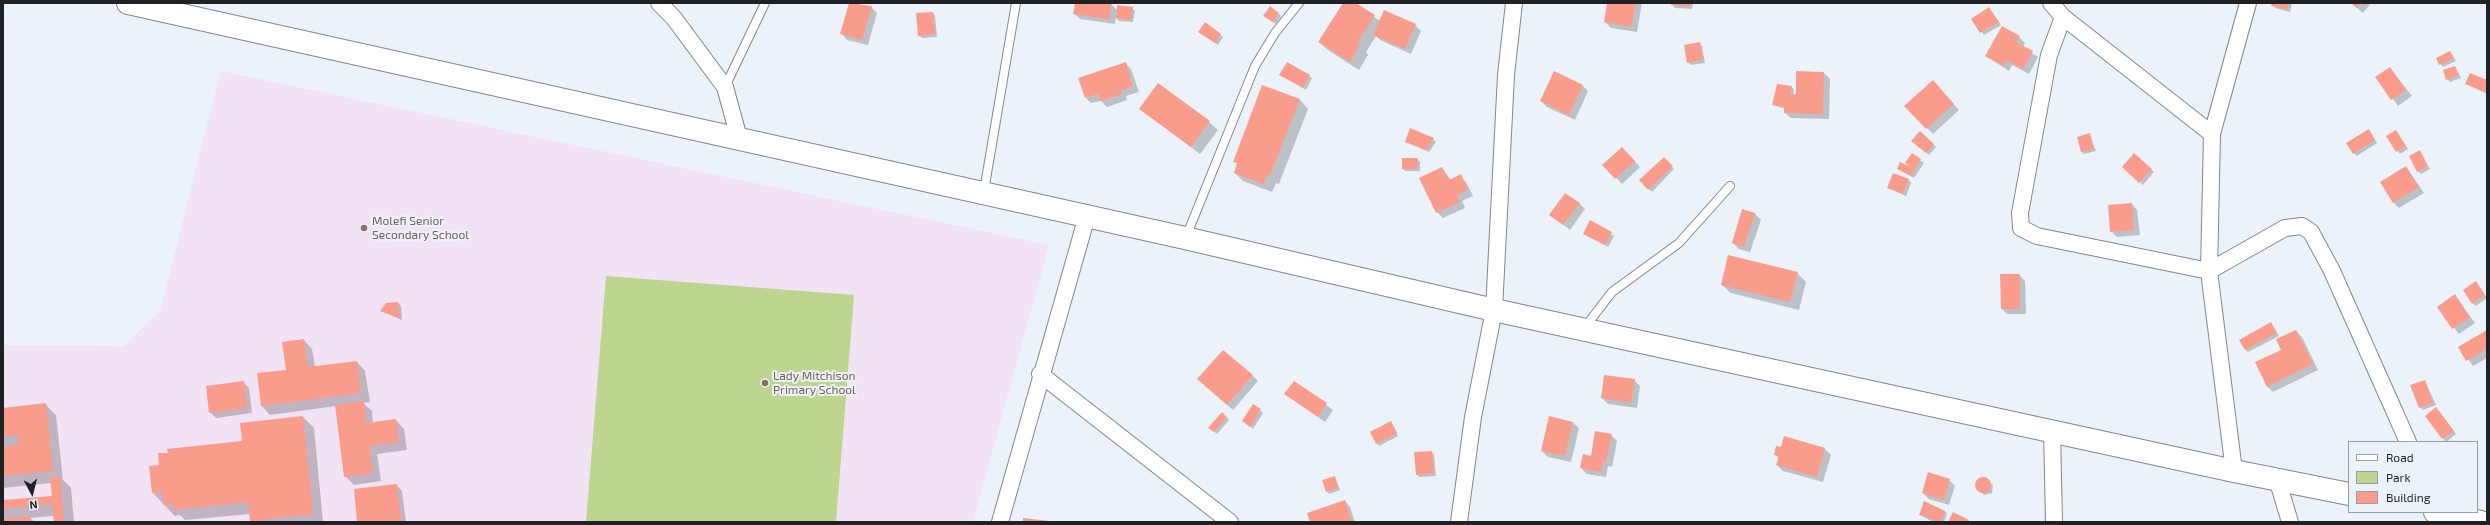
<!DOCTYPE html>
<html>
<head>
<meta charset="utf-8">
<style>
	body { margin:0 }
	#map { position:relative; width:2490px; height:525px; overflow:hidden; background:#ecf2f9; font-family:"Exo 2",sans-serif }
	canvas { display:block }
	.frame { position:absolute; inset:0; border:4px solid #1f2124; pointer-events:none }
	.legend { position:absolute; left:2348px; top:441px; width:130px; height:72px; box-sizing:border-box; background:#ecf2f9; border:1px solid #9a9ea4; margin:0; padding:5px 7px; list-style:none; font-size:12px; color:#1f2124 }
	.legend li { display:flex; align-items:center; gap:8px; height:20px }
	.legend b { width:20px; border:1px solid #9a9ea4 }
	.north { position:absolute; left:12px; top:473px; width:40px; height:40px; -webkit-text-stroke:3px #ecf2f9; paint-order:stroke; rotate:173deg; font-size:11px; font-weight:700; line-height:16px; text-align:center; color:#1f2124 }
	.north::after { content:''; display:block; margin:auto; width:14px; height:18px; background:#1f2124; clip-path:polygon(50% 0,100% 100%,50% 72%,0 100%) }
</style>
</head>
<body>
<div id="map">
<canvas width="2490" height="525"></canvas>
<div class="frame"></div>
<ul class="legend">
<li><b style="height:5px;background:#fff"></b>Road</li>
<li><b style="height:11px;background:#bdd58e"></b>Park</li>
<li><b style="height:11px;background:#fa9c8b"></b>Building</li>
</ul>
<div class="north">N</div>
</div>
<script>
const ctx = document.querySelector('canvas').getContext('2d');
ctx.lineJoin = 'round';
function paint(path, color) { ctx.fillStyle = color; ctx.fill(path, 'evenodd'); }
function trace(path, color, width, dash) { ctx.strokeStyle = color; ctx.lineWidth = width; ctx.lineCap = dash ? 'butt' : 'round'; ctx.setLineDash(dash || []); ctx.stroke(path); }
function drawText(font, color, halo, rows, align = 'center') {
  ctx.font = font + ' "Exo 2",sans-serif'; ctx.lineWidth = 4; ctx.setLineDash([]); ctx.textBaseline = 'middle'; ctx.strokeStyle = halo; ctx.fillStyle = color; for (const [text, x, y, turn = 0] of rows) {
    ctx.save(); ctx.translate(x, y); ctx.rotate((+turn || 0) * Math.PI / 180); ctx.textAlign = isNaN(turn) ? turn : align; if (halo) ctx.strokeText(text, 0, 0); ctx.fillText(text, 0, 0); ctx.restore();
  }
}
const education = new Path2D(`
	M 221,71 L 1049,245 L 973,522 L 3,522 L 3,345 L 124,346 L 160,311 Z`);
const green = new Path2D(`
	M 606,276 L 854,295 L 836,522 L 586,522 Z`);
const shadow = new Path2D(`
	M 850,3 L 871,7 L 877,13 L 868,45 L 847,40 L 842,34 Z
	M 1076,3 L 1111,4 L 1118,11 L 1132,8 L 1135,11 L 1133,22 L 1119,21 L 1116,17 L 1115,24 L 1080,19 L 1074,13 Z
	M 1344,3 L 1354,3 L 1380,21 L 1415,25 L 1421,31 L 1411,54 L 1380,40 L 1376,36 L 1366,52 L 1368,55 L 1359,70 L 1328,50 L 1319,42 Z
	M 1608,3 L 1642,3 L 1637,32 L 1611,28 L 1605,22 Z
	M 1672,3 L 1693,3 L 1692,9 L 1675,8 Z
	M 2273,3 L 2292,3 L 2290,12 L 2275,8 Z
	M 2351,3 L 2371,3 L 2363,13 Z
	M 1989,8 L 2001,25 L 1984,35 L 1972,19 Z
	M 933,13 L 935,16 L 937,37 L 922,38 L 919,35 Z
	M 1278,13 L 1281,16 L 1276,24 L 1267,18 Z
	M 1205,23 L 1223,37 L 1218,45 L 1202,34 Z
	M 2019,37 L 2025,43 L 2023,47 L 2038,57 L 2029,74 L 2012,65 L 2009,71 L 1986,56 Z
	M 1700,43 L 1702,46 L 1705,63 L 1691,65 L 1688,62 Z
	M 2450,52 L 2456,61 L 2443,67 L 2437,59 Z
	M 1125,63 L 1131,69 L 1139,92 L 1126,96 L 1127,100 L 1107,107 L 1101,101 L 1091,103 L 1086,98 Z
	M 2455,67 L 2461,78 L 2450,82 L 2447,79 Z
	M 2390,68 L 2412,96 L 2398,106 L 2377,77 Z
	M 1824,73 L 1830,79 L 1829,119 L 1791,118 L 1785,113 L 1785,109 L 1773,105 L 1792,87 L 1794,90 L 1793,95 L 1797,95 Z
	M 1281,75 L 1309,76 L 1312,78 L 1306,90 Z
	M 2470,75 L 2487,81 L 2487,94 L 2467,84 Z
	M 1263,86 L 1300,100 L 1308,109 L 1279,184 L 1276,183 L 1272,192 L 1243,181 L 1235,173 L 1238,165 L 1234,161 Z
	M 1583,86 L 1588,91 L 1575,120 L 1547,107 L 1541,101 Z
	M 1938,87 L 1959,110 L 1933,134 L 1906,106 Z
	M 1140,109 L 1209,122 L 1218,130 L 1200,154 Z
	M 2396,131 L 2408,149 L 2400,154 L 2387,137 Z
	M 2371,133 L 2377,143 L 2357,156 L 2354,153 Z
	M 2089,134 L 2096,151 L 2084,154 L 2081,151 Z
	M 1433,139 L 1436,142 L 1429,152 L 1406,142 Z
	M 1915,143 L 1933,144 L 1936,147 L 1929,155 Z
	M 2419,151 L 2430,169 L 2421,174 L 2418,171 Z
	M 1628,154 L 1640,167 L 1622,184 L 1604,165 Z
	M 1912,154 L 1924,163 L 1914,178 L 1898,169 L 1912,169 L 1906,163 Z
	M 2134,155 L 2154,172 L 2143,185 L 2123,167 Z
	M 1664,158 L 1674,169 L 1652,192 L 1640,180 Z
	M 1417,159 L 1420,162 L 1420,171 L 1405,171 L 1403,168 Z
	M 2406,167 L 2424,193 L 2399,208 L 2393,202 Z
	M 1442,168 L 1451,180 L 1460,176 L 1466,182 L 1473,196 L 1462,201 L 1465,208 L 1443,218 L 1437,212 Z
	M 1909,180 L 1911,183 L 1906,196 L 1889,188 Z
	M 1579,203 L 1585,209 L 1570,230 L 1551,215 Z
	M 2132,204 L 2137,210 L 2140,235 L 2117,237 L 2111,231 Z
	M 1743,210 L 1755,214 L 1761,220 L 1750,252 L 1739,249 L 1733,243 Z
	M 1591,222 L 1614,236 L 1608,247 L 1584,234 Z
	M 1797,273 L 1806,282 L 1799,310 L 1731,293 L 1722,285 Z
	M 2019,275 L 2025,281 L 2026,314 L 2007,314 L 2002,309 Z
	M 2478,285 L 2487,298 L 2476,306 L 2473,303 Z
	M 2455,296 L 2475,323 L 2459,334 L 2438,307 Z
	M 398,303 L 401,306 L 402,320 L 381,311 Z
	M 2271,323 L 2279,336 L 2248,352 L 2245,349 Z
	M 2296,331 L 2302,337 L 2318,370 L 2273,392 L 2267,386 L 2283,350 Z
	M 2487,331 L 2487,358 L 2473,366 L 2459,347 Z
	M 304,340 L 312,349 L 315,367 L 357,362 L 365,371 L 370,402 L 363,403 L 372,411 L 373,423 L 396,420 L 404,429 L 407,450 L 377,454 L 381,481 L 354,485 L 345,476 L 336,406 L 270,415 L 262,406 L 258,374 L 287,371 Z
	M 1252,375 L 1258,381 L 1233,410 L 1205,385 Z
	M 1634,380 L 1640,386 L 1637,408 L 1608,404 L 1602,398 Z
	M 2425,381 L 2436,405 L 2423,410 L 2420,407 Z
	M 243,382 L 249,388 L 252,413 L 216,418 L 210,412 Z
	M 1294,382 L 1333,410 L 1325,422 L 1286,394 Z
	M 45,404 L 56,415 L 63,480 L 71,488 L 74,522 L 55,522 L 53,516 L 30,518 L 35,522 L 3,522 L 3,501 L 53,497 L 51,483 L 3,488 L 3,409 Z
	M 1260,410 L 1263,413 L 1253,429 L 1243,421 Z
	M 2439,411 L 2456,434 L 2446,442 L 2426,416 Z
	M 303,417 L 314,428 L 323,522 L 252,522 L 250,514 L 185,520 L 180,515 L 175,516 L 153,493 L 160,466 L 243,442 Z
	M 1227,417 L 1229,420 L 1217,434 L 1212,430 Z
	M 1391,422 L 1398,436 L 1379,446 L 1377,443 Z
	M 1573,423 L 1579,428 L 1571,462 L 1548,457 L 1542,451 Z
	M 1611,435 L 1617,441 L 1612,467 L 1608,466 L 1606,477 L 1587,474 L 1581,468 Z
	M 1785,437 L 1825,449 L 1831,455 L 1823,482 L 1783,471 L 1777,465 L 1779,459 L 1775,454 L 1782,448 Z
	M 1432,452 L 1434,455 L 1436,476 L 1419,477 L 1417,474 Z
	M 1335,477 L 1340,490 L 1329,494 L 1327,491 Z
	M 1982,478 L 1993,485 L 1992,493 L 1984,495 L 1981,492 L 1976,485 Z
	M 1949,480 L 1955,486 L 1949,505 L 1929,499 L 1923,493 Z
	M 396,485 L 402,491 L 406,522 L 358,522 Z
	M 1345,501 L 1350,507 L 1355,522 L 1311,522 Z
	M 1945,511 L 1947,514 L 1944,522 L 1933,522 L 1920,515 Z`);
const building = new Path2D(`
	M 849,3 L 872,6 L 862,40 L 840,34 Z
	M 1075,3 L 1111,3 L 1109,19 L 1073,14 Z
	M 1343,3 L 1356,3 L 1375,15 L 1357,43 L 1360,45 L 1350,62 L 1318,42 Z
	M 1607,3 L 1636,3 L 1631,27 L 1604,22 Z
	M 1671,3 L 1690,3 L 1690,7 L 1671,5 Z
	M 2272,3 L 2289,3 L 2287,9 L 2271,6 Z
	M 2351,3 L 2361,3 L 2357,8 Z
	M 1117,5 L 1133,7 L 1131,20 L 1116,18 Z
	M 1270,6 L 1279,13 L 1273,22 L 1263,16 Z
	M 1989,7 L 1999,22 L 1980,33 L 1971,19 Z
	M 1384,10 L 1416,24 L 1405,49 L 1373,35 Z
	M 933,12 L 935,34 L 918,36 L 916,13 Z
	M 1205,22 L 1221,34 L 1215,43 L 1198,32 Z
	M 2002,26 L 2020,36 L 2016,42 L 2033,51 L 2023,69 L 2006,60 L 2003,66 L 1985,56 Z
	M 1700,42 L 1703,60 L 1687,63 L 1684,45 Z
	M 2450,51 L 2454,58 L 2439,65 L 2436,58 Z
	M 1126,62 L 1133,86 L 1121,91 L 1122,94 L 1100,101 L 1098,94 L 1085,98 L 1078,78 Z
	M 1287,62 L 1310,75 L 1303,88 L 1279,75 Z
	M 2455,66 L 2459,75 L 2446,80 L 2443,70 Z
	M 2390,67 L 2406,90 L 2391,100 L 2375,77 Z
	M 1554,71 L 1583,85 L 1569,115 L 1540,101 Z
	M 1796,71 L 1824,72 L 1823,114 L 1784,113 L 1784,107 L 1772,105 L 1777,84 L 1792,86 L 1790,94 L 1796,94 Z
	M 2470,73 L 2487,80 L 2485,92 L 2465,84 Z
	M 1933,80 L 1954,104 L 1926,129 L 1904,106 Z
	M 1158,83 L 1210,121 L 1191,147 L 1139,109 Z
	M 1262,85 L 1300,99 L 1270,176 L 1267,175 L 1263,184 L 1234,173 L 1237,163 L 1233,162 Z
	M 1410,128 L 1434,138 L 1426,150 L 1405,142 Z
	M 2369,129 L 2375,140 L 2353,154 L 2346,143 Z
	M 2396,130 L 2406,146 L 2396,152 L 2386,136 Z
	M 1920,131 L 1934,144 L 1926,153 L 1911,141 Z
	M 2090,133 L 2094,149 L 2081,152 L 2077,137 Z
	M 1622,147 L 1635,161 L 1615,179 L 1602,165 Z
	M 2420,150 L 2428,166 L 2417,172 L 2409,156 Z
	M 1912,153 L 1921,159 L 1915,169 L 1905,163 Z
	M 2134,153 L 2152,169 L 2139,183 L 2122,167 Z
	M 1664,157 L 1673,166 L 1648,190 L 1639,180 Z
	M 1402,158 L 1418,158 L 1417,169 L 1402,169 Z
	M 1900,162 L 1915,169 L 1911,176 L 1897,169 Z
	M 2406,166 L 2419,187 L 2393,203 L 2380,182 Z
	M 1442,167 L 1449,180 L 1461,174 L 1468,190 L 1457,195 L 1460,202 L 1436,213 L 1419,178 Z
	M 1893,173 L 1909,179 L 1903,194 L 1887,188 Z
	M 1565,193 L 1580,203 L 1563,225 L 1549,215 Z
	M 2132,203 L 2134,230 L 2110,232 L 2108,205 Z
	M 1742,209 L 1755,213 L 1744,247 L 1732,243 Z
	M 1590,220 L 1612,232 L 1605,245 L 1583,234 Z
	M 1728,255 L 1798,272 L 1790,302 L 1721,285 Z
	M 2000,274 L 2020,274 L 2020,309 L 2001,309 Z
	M 2476,281 L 2485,295 L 2472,304 L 2463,290 Z
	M 2455,294 L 2470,317 L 2452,329 L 2437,307 Z
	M 398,302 L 400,318 L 380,311 L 386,303 Z
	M 2271,322 L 2277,333 L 2245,350 L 2239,340 Z
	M 2296,330 L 2313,364 L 2267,387 L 2255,362 L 2281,350 L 2276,339 Z
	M 2487,330 L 2487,349 L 2466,361 L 2458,347 Z
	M 304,339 L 308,367 L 357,361 L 361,393 L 261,406 L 257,373 L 286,370 L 282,342 Z
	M 1223,350 L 1253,375 L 1227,405 L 1197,379 Z
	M 1604,375 L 1635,379 L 1631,403 L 1601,398 Z
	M 2425,380 L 2433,403 L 2419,408 L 2410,385 Z
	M 244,381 L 247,408 L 209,413 L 206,386 Z
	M 1294,381 L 1327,403 L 1318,417 L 1284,394 Z
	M 364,401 L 366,423 L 396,419 L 399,442 L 369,446 L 373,473 L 344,477 L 335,405 Z
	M 46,403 L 53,471 L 3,476 L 3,446 L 19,445 L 17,435 L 3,437 L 3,408 Z
	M 1253,404 L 1261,409 L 1250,427 L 1242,421 Z
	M 2436,407 L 2454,431 L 2442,439 L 2425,416 Z
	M 1222,412 L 1227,417 L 1214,432 L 1208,428 Z
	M 303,416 L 313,514 L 250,521 L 248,502 L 173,510 L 173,504 L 163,505 L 162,493 L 152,493 L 149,466 L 159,465 L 158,453 L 168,453 L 167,449 L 242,441 L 240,423 Z
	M 1549,416 L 1573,422 L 1565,456 L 1541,451 Z
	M 1391,421 L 1397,433 L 1376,444 L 1370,432 Z
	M 1595,431 L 1612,434 L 1606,462 L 1603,461 L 1601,472 L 1580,468 L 1583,454 L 1591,456 Z
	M 1784,436 L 1825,448 L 1817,477 L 1776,465 L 1779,456 L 1774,455 L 1776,446 L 1781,447 Z
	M 1432,451 L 1434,473 L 1416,475 L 1414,452 Z
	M 1928,472 L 1950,479 L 1944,500 L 1922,493 Z
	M 60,476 L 64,522 L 54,522 L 52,504 L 3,509 L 3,500 L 52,496 L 50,477 Z
	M 1335,476 L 1338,488 L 1326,492 L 1322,480 Z
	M1975 485a8 8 0 1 1 16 0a8 8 0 1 1-16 0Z
	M 397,484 L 401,522 L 357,522 L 354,489 Z
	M 1345,500 L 1352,522 L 1310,522 L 1307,513 Z
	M 1924,501 L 1945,511 L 1940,522 L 1919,515 Z
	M 1953,512 L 1969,520 L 1968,522 L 1948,522 Z
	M 30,516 L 30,522 L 3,522 L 3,519 Z
	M 1023,518 L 1050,521 L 1050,522 L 1023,522 Z`);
const lane = new Path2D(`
	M 725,87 L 765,3
	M 984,191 L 1016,3
	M 1186,237 L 1255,66 L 1275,33 L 1299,3
	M 1585,327 L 1612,292 L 1679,243 L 1730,186`);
const street = new Path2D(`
	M 659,3 L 673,17 L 725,87 L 739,138
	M 2051,3 L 2063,17 L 2212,134 L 2209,271 L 2234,471
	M 2063,17 L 2049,55 L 2020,213 L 2021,228 L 2037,236 L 2209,271 L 2285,228 L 2302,226 L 2311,232 L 2332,271 L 2408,442
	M 2212,134 L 2248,3
	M 1040,374 L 1230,522
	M 2052,431 L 2054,522
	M 2277,479 L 2290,522
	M 1000,522 L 1087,216
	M 1459,522 L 1473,417 L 1494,310 L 1506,75 L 1514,3`);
const secondary = new Path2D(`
	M 128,3 L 1185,238 L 1494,310 L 2234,471 L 2349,494
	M 2435,512 L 2481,522`);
const markers = [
	[364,228,4,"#8d6e63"],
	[765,383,4,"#8d6e63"]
];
const educationNames = [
	["Molefi Senior",372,221],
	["Secondary School",372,235],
	["Lady Mitchison",773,376],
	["Primary School",773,390]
];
paint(education, '#f1e2f4');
paint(green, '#bdd58e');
paint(shadow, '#0003');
paint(building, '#fa9c8b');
trace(lane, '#82878d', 10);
trace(street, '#82878d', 18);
trace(secondary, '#82878d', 24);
trace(lane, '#fff', 8);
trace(street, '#fff', 16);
trace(secondary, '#fff', 22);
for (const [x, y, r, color] of markers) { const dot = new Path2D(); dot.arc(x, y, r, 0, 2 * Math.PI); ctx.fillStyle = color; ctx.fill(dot); trace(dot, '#ecf2f9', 1.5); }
drawText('12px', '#785e54', '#ecf2f9', educationNames, 'left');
</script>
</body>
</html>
